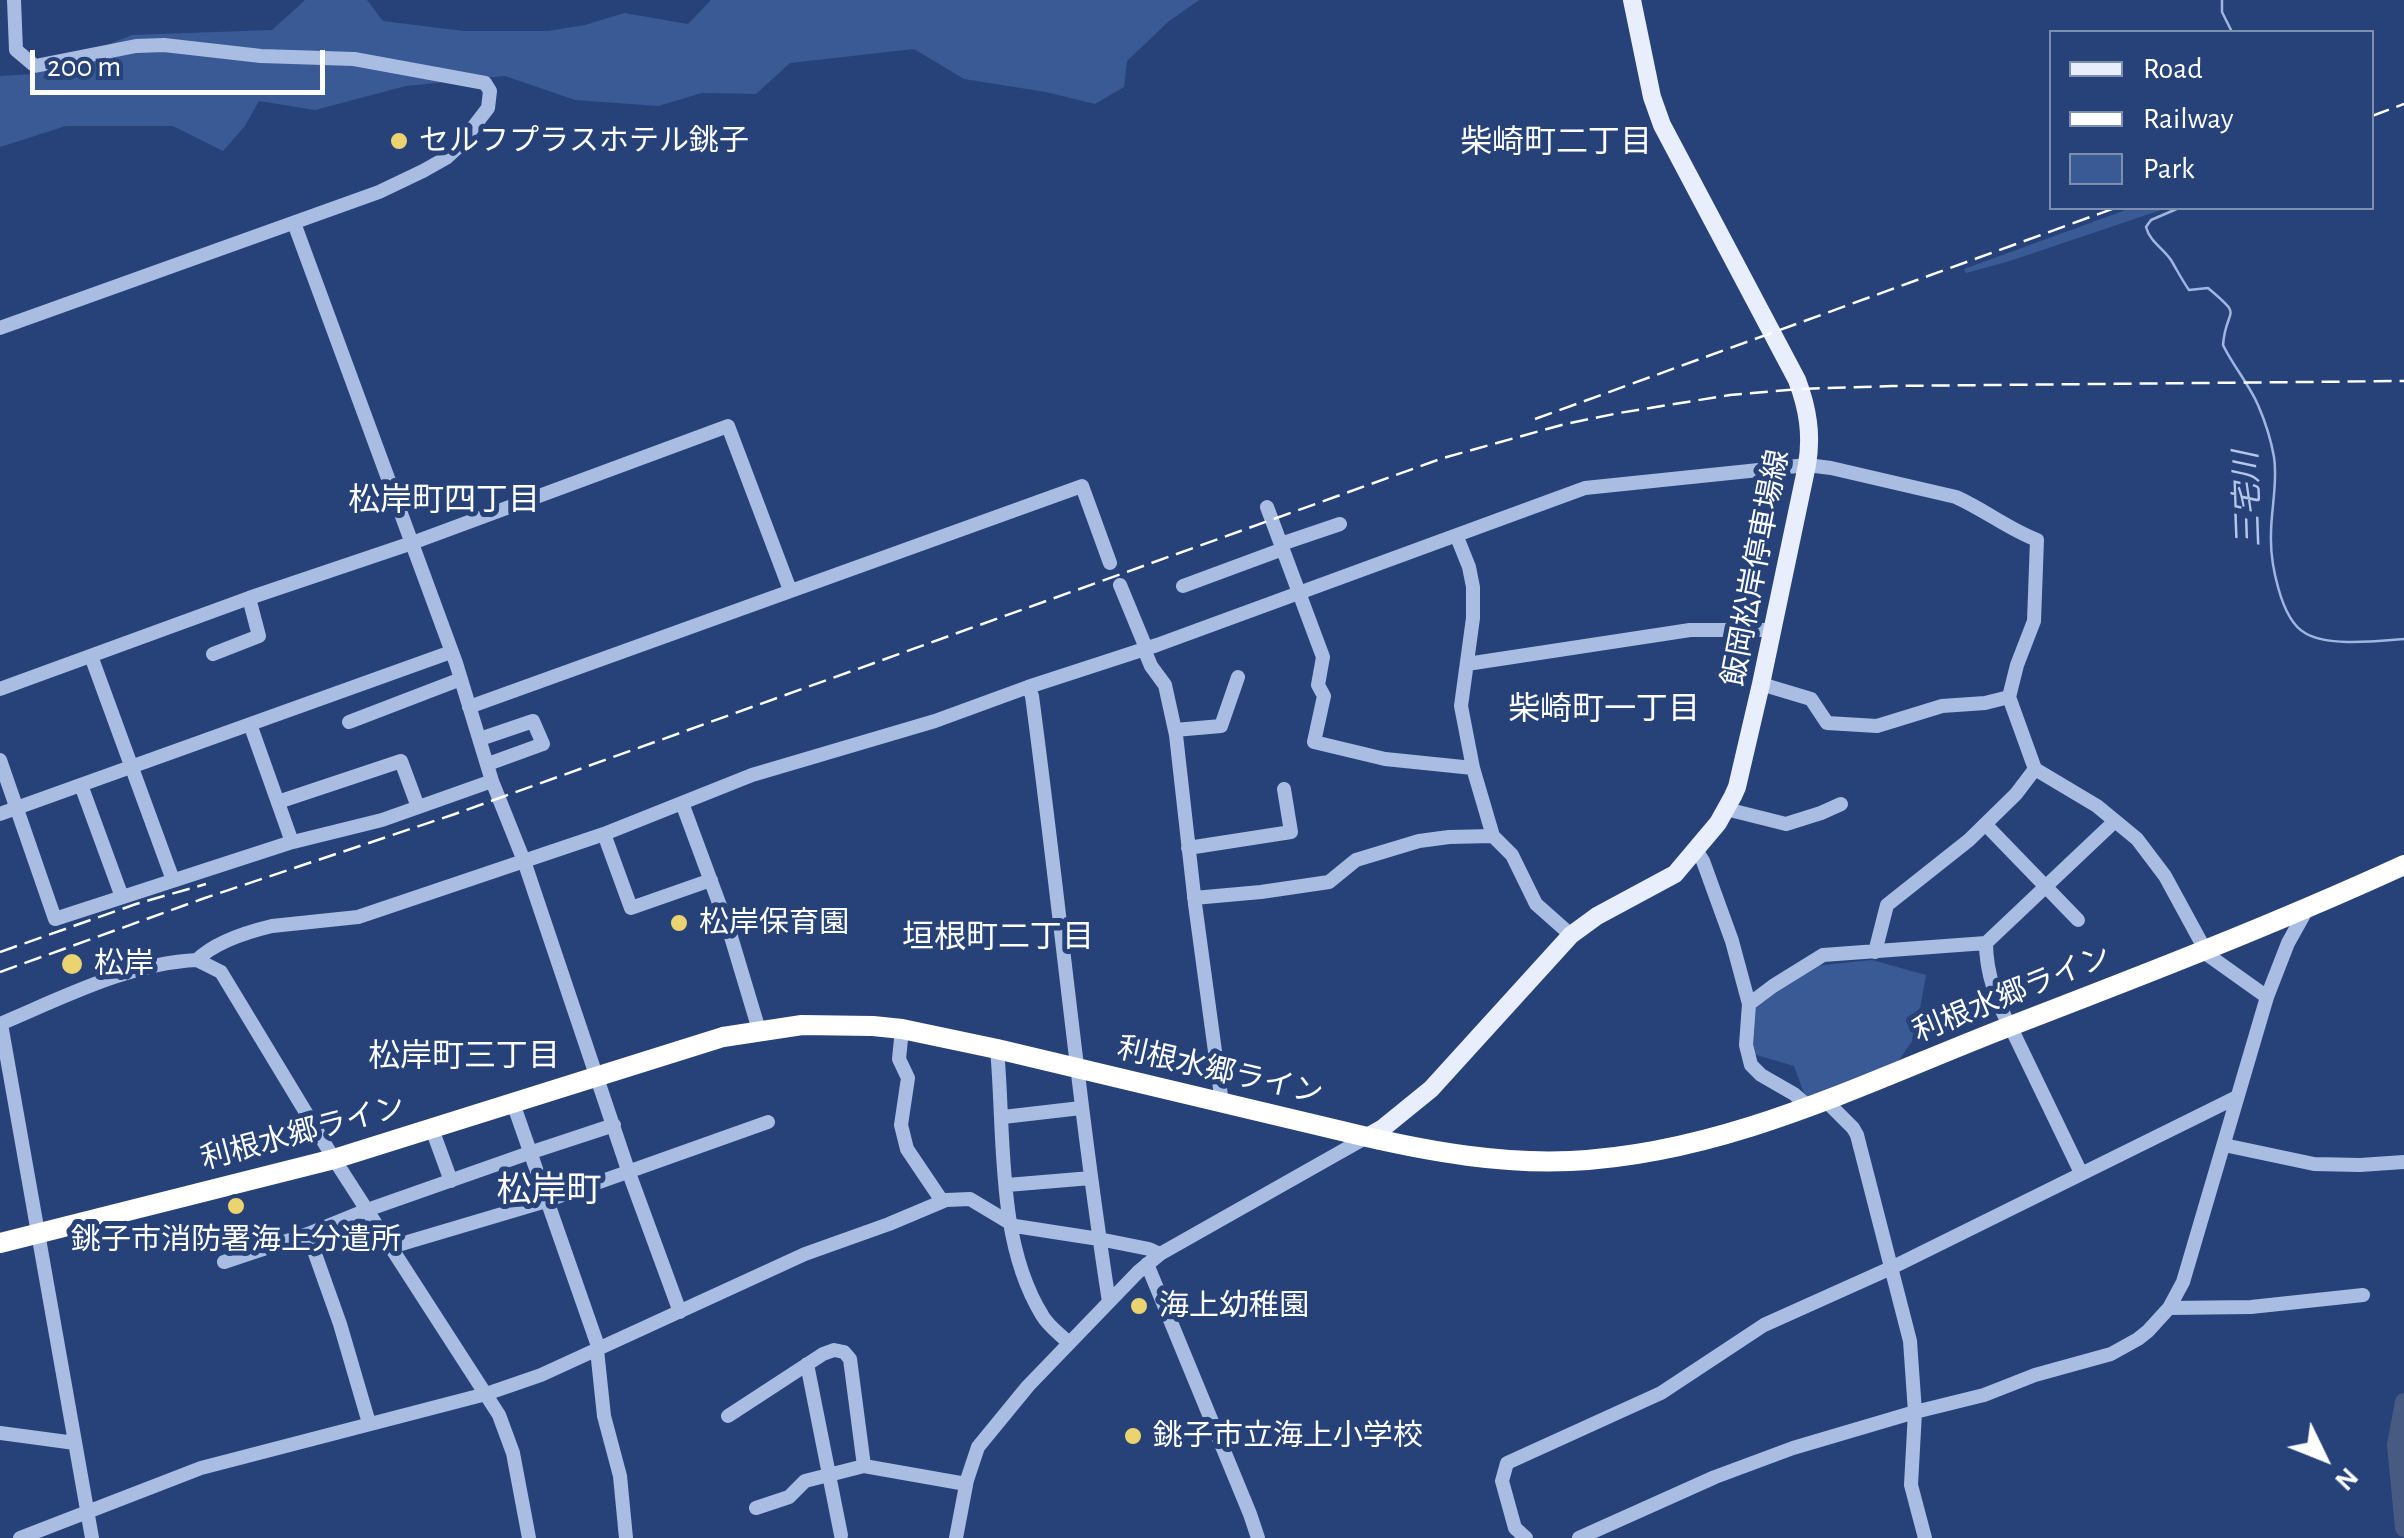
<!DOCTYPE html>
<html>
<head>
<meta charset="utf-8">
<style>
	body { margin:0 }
	#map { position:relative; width:2404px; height:1538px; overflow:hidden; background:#264278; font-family:"Alegreya Sans",sans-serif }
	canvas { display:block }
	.legend { position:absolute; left:2049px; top:30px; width:325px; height:180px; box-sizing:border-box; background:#264278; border:2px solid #7d8eae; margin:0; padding:12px 18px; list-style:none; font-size:30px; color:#fff }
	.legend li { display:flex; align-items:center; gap:20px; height:50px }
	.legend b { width:50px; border:2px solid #7d8eae }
	.north { position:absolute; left:2274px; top:1408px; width:100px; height:100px; -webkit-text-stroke:8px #264278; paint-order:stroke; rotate:133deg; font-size:28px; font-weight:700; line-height:40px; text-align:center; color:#fff }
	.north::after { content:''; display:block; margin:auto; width:35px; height:45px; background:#fff; clip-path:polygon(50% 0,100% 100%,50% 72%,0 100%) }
	.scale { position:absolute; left:30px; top:50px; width:295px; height:45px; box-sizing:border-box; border:5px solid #fff; border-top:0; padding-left:12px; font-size:30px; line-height:35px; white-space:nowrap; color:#fff; -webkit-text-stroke:8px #264278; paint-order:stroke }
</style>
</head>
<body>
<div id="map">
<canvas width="2404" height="1538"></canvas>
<ul class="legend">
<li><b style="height:12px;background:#e8eefc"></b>Road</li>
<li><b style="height:12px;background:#fff"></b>Railway</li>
<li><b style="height:28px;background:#3a5a95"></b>Park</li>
</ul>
<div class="north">N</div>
<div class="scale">200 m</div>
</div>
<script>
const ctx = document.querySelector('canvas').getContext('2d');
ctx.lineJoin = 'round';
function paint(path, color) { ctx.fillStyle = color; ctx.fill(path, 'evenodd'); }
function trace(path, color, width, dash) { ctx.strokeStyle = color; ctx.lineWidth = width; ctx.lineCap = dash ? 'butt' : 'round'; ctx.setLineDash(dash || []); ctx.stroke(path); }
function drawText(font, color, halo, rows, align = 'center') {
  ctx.font = font + ' "Alegreya Sans","Noto Sans JP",sans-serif'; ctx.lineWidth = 10; ctx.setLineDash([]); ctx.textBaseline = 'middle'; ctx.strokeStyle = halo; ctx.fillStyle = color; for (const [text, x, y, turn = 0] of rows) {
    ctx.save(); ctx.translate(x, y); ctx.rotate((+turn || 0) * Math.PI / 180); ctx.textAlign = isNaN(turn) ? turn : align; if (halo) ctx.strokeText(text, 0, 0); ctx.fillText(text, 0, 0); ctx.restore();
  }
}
const green = new Path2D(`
	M 305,0 L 367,0 L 383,21 L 464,31 L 548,31 L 585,25 L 624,13 L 688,24 L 711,0 L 1199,0 L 1168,22 L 1127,61 L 1124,87 L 1095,104 L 1046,92 L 964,79 L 914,49 L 790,63 L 756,94 L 702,93 L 658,106 L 575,100 L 505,76 L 406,86 L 315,110 L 259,101 L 245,126 L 223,151 L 173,126 L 66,126 L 0,147 L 0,76 L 35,74 L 132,35 L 272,30 Z
	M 2131,208 L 2167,208 L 2010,261 L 1966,273 L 1964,269 Z
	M 1872,960 L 1926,975 L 1915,1037 L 1895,1066 L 1806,1099 L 1794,1066 L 1753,1054 L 1753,1007 L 1814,966 Z`);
const stream = new Path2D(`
	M 2222,0 L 2222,12 L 2232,32
	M 2179,208 L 2151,220 L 2146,227 C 2150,242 2163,248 2171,260 C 2177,270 2182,280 2189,290 L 2208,288 C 2245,319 2226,306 2223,345 C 2233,366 2249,384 2258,405 C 2265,421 2271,440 2274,457 C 2278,482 2271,509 2271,534 C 2270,560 2280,619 2305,633 C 2328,647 2377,641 2404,639`);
const river = new Path2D(`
	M 2404,1402 L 2396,1445 L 2404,1528`);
const minor = new Path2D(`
	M 294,223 L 456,663 L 492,781 L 524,861 L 629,1173 L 680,1312
	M 0,328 L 379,192 L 423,171 L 446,158 L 458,147 L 488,108 L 490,91 L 485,83 L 354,59 L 261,56 L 164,45 L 136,46 L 35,66 L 16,50 L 14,0
	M 1267,507 L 1323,657 L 1318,685 L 1324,696 L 1314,742 L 1385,759 L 1473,768
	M 1457,537 L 1469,567 L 1473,587 L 1473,618 L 1461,706 L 1473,768 L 1493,836 L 1512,855 L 1536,904 L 1571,935
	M 1281,544 L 1340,524
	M 1120,585 L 1146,648
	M 1183,586 L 1283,549
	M 1144,649 L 1151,666 L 1165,685 L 1176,735 L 1195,904 L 1222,1103
	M 213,654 L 259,636 L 249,598
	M 91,656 L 173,880
	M 1467,664 L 1690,630 L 1773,630
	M 1028,687 L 1032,696 C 1059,898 1078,1101 1109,1302
	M 0,689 L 249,598 L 412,543 L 728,426 L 790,590
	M 2009,697 L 2035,769 L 2097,806 L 2137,839 L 2165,876 L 2208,955 L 2267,997
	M 469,707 L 1082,486 L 1110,563
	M 349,722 L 461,679
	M 250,724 L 292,842
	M 1175,730 L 1221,726 L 1238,677
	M 480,739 L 533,721 L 543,744 L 488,764
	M 0,760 L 55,919 L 289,843 L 382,820 L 492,781
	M 81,785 L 122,897
	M 278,802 L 401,761 L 418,807
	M 682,803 L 729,930 L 759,1030
	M 1726,809 L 1786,824 L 1821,813 L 1841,804
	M 0,814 L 451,652
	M 1986,825 L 2078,920
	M 604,834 L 631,908 L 711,880
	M 1188,848 L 1291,832 L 1284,789
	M 1696,850 L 1703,861 L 1732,941 L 1749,1004 L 1746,1045 L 1751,1065 L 1761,1075 L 1794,1094 L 1809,1107
	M 1194,898 L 1261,892 L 1329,882 L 1356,860 L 1419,841 L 1449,837 L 1493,836
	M 1986,943 C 1986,976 1999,1008 2015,1036 L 2081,1173
	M 1875,952 L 1887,905 L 1969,840 L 2016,794 L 2035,769
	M 197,960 L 221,972 L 334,1159 L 499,1415 L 513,1453 L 529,1538
	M 1749,1004 L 1773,986 L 1823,955 L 1986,943 L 2115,821
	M 0,1024 C 62,998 129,963 197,960 C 215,942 247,932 272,926 L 358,917 L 604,834 L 752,775 L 935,721 L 1028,687 L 1157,645 L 1585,488 L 1807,465 L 1831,468 L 1956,497 C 1985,510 2008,529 2037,540 L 2034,621 L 2017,665 L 2009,697 L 1985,703 L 1942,706 L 1877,726 L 1827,723 L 1811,699 L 1761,684
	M 1,1024 L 92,1538
	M 902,1029 L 899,1059 L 908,1078 L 901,1125 L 907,1149 L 942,1201
	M 997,1049 C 1005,1135 996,1240 1042,1315 C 1048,1326 1060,1334 1069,1343
	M 1826,1101 L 1853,1128 L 1857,1135 L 1910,1341 L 1915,1412 L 1911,1485 L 1925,1538
	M 513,1103 L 599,1349
	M 1003,1117 L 1081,1108
	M 432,1129 L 451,1181
	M 2224,1145 L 2314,1164 L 2360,1165 L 2404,1162
	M 1007,1185 L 1091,1178
	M 308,1234 L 340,1324 L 369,1423
	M 391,1247 L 546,1201 L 768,1122
	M 224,1262 L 308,1234 L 367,1210 L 529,1153 L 614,1125
	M 1147,1264 L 1250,1514 L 1258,1538
	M 2169,1308 L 2251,1307 L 2363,1295
	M 597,1350 L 604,1416 L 620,1476 L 626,1538
	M 807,1364 L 841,1535
	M 728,1416 L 823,1354 L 834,1350 L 844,1352 L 850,1359 L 864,1466
	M 0,1433 L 75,1443
	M 756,1508 L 789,1497 L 805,1481 L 864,1466 L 966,1484
	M 20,1538 L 201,1468 L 486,1394 L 541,1375 L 805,1254 L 889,1224 L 946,1200 L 970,1199 L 1015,1226 L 1099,1239 L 1149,1249 L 1160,1254
	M 956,1538 L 967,1480 L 978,1447 L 1028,1386 L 1138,1272 L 1160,1254 L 1367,1137
	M 1526,1538 L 1515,1528 L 1502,1481 L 1507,1463 L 1661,1393 L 1764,1325 L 1891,1268 L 2237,1097
	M 1579,1538 L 1715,1477 L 1793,1448 L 1915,1412 L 1984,1395 L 2035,1375 L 2111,1354 L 2138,1339 L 2148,1331 L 2169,1308 L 2183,1282 L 2267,997 L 2288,943 L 2307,909`);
const major = new Path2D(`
	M 1367,1137 L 1383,1128 L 1431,1089 L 1571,935 L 1597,916 L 1675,874 L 1718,823 L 1733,796 L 1737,787 L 1761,684 L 1807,465 C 1812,435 1808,409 1797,380 L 1662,125 L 1652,97 L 1632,0`);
const highway = new Path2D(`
	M 0,1243 L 334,1159 L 723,1037 L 802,1025 L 873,1026 L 902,1029 L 997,1049 L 1367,1137 C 1433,1152 1501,1164 1570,1161 C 1724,1154 1862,1084 2003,1029 C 2138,977 2273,925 2404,865`);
const rail = new Path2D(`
	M 2372,116 L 2404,104
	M 1535,419 L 2115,208
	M 0,952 L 136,904 L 206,884
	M 0,972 L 202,899 L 455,814 L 1443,458 L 1565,424 L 1619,413 L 1730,395 L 1800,389 L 1892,386 L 2404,381`);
const markers = [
	[399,141,10,"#ebd46f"],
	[679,923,10,"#ebd46f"],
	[72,964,12,"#ebd46f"],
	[236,1206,10,"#ebd46f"],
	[1139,1306,10,"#ebd46f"],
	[1133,1436,10,"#ebd46f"]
];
const poiNames = [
	["セルフプラスホテル銚子",419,141],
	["松岸保育園",699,923],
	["松岸",94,964],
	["銚子市消防署海上分遣所",236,1240,"center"],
	["海上幼稚園",1159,1306],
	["銚子市立海上小学校",1153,1436]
];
const streetNames = [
	["飯岡松岸停車場線",1756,568,-79],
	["利根水郷ライン",2012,994,-22],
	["利根水郷ライン",1220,1071,13],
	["利根水郷ライン",303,1133,-15]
];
const neighbourhoodNames = [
	["柴崎町二丁目",1556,142],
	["松岸町四丁目",444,500],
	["柴崎町一丁目",1604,709],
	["垣根町二丁目",998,937],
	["松岸町三丁目",464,1056]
];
const waterNames = [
	["三宅川",2248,499,-92]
];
const quarterNames = [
	["松岸町",549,1190]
];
paint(green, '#3a5a95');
trace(stream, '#9db7e3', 2.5);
trace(river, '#465a82', 18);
trace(minor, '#a9bde3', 14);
trace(major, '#e8eefc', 18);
trace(highway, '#fff', 20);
trace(rail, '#fff', 2.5, [18, 8]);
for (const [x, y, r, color] of markers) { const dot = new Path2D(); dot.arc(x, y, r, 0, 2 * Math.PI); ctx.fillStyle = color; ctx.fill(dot); trace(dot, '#264278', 4); }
drawText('30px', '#fff', '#264278', poiNames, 'left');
drawText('30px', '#fff', '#264278', streetNames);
drawText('32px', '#fff', '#264278', neighbourhoodNames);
drawText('italic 32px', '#b4c7eb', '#264278', waterNames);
drawText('35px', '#fff', '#264278', quarterNames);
</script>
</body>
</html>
